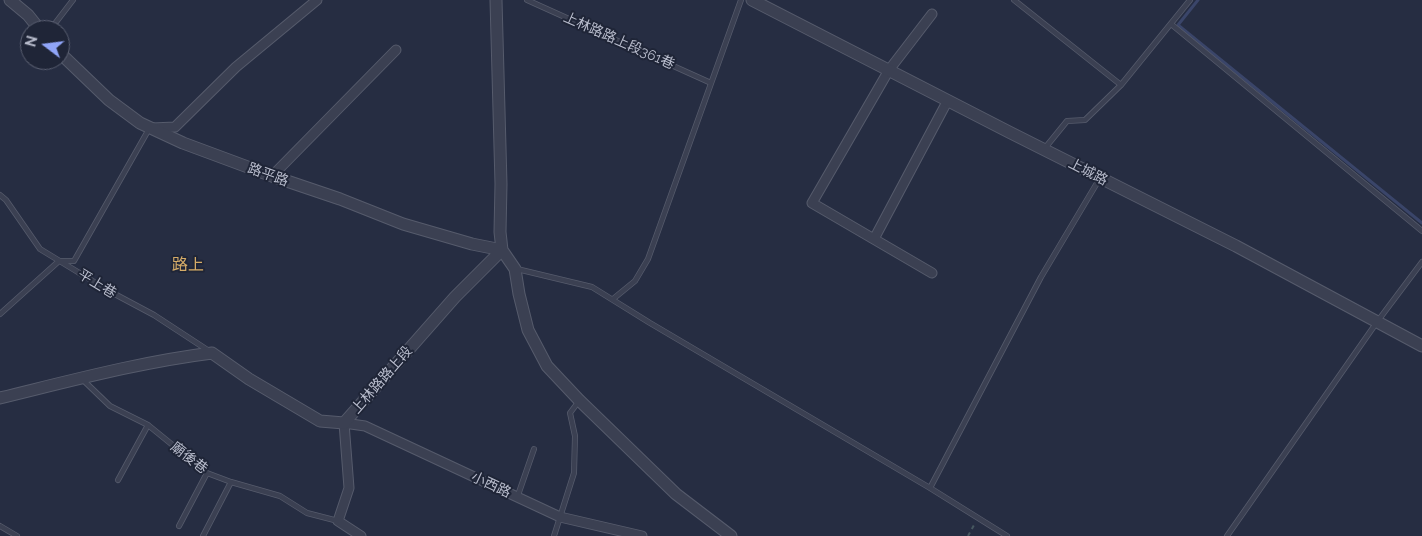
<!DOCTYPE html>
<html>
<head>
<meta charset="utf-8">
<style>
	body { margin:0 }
	#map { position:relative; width:1422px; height:536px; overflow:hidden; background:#262d42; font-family:Raleway,sans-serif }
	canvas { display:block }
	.north { position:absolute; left:20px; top:20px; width:50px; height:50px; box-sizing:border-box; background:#1f2537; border:1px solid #5c6173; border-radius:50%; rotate:285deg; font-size:14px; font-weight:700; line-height:20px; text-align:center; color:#b8bccc }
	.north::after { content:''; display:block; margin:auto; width:18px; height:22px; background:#90a5f8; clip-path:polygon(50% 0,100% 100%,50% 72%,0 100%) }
</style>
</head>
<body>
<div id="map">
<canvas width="1422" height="536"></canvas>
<div class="north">N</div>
</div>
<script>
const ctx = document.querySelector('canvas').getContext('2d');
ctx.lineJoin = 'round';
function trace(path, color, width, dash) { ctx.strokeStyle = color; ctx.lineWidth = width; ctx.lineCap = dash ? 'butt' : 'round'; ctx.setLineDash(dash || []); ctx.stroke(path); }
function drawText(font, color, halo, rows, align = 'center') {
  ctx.font = font + ' Raleway,"Noto Sans TC",sans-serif'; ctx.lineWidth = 4; ctx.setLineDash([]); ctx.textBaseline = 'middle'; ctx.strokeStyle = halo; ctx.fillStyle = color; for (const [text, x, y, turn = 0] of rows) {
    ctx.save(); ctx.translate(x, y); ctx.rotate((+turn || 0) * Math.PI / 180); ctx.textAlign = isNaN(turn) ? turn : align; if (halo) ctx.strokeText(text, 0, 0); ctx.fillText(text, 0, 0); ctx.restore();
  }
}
const stream = new Path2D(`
	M 1198,0 L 1178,25 L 1422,223`);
const path = new Path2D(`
	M 968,536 L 974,525`);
const service = new Path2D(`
	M 527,0 L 711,83
	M 1014,0 L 1121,85
	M 1171,24 L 1422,231
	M 50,30 L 73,0
	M 1045,148 L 1067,121 L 1085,120 L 1121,85 L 1190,0
	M 0,195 L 6,200 L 40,249 L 109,291 L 154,315 L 209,351
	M 517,269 L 592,287 L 650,323 L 930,488 L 1007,536
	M 613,299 L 635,281 L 648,259 L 741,0
	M 0,314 L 59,261 L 74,261 L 149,129
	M 82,379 L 110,406 L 148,425 L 207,473 L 231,482 L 280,496 L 307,513 L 338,521
	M 118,480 L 148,425
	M 930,488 L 1041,277 L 1100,178
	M 517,498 L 534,449
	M 0,526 L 17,536
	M 179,526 L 207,473
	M 203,536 L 231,482
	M 554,536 L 574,473 L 575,436 L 570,413 L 579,401
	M 1227,536 L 1377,322 L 1422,262`);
const minor = new Path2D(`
	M 932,14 L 889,70 L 812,203 L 932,273
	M 152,128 L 175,127 L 236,67 L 317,0
	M 272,176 L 396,50
	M 874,239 L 948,100
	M 361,536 L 338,521 L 349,488 L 344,423 L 365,426 L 560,517 L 642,536`);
const tertiary = new Path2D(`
	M 10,0 L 28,15 L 40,30
	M 752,0 L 1009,132 L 1236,246 L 1422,346
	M 60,53 L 109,100 L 140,123 L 183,143 L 272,176 L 340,199 L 403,224 L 472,244 L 502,250
	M 502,250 L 515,269 L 519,294 L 528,330 L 547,366 L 579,400 L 676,494 L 731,536
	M 0,398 C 70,381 140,362 212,353 L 249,379 L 320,421 L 344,423 L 455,297 L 502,250 L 500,232 L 501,184 L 496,0`);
const streetNames = [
	["上林路路上段361巷",619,41,24],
	["上城路",1088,172,27],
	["路平路",268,175,20],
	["平上巷",97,284,31],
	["上林路路上段",382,380,-49],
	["廟後巷",189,458,38],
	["小西路",491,485,25]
];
const quarterNames = [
	["路上",188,265]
];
trace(stream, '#3a4569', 3);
trace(service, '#565b6c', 6);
trace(minor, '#565b6c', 11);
trace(tertiary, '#565b6c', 13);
trace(path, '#475860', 2, [4, 4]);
trace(service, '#3b4052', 4.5);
trace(minor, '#3b4052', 9);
trace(tertiary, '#3b4052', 11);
drawText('14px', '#b8bccc', '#1f2537', streetNames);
drawText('16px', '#d6ac68', '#1f2537', quarterNames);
</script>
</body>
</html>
